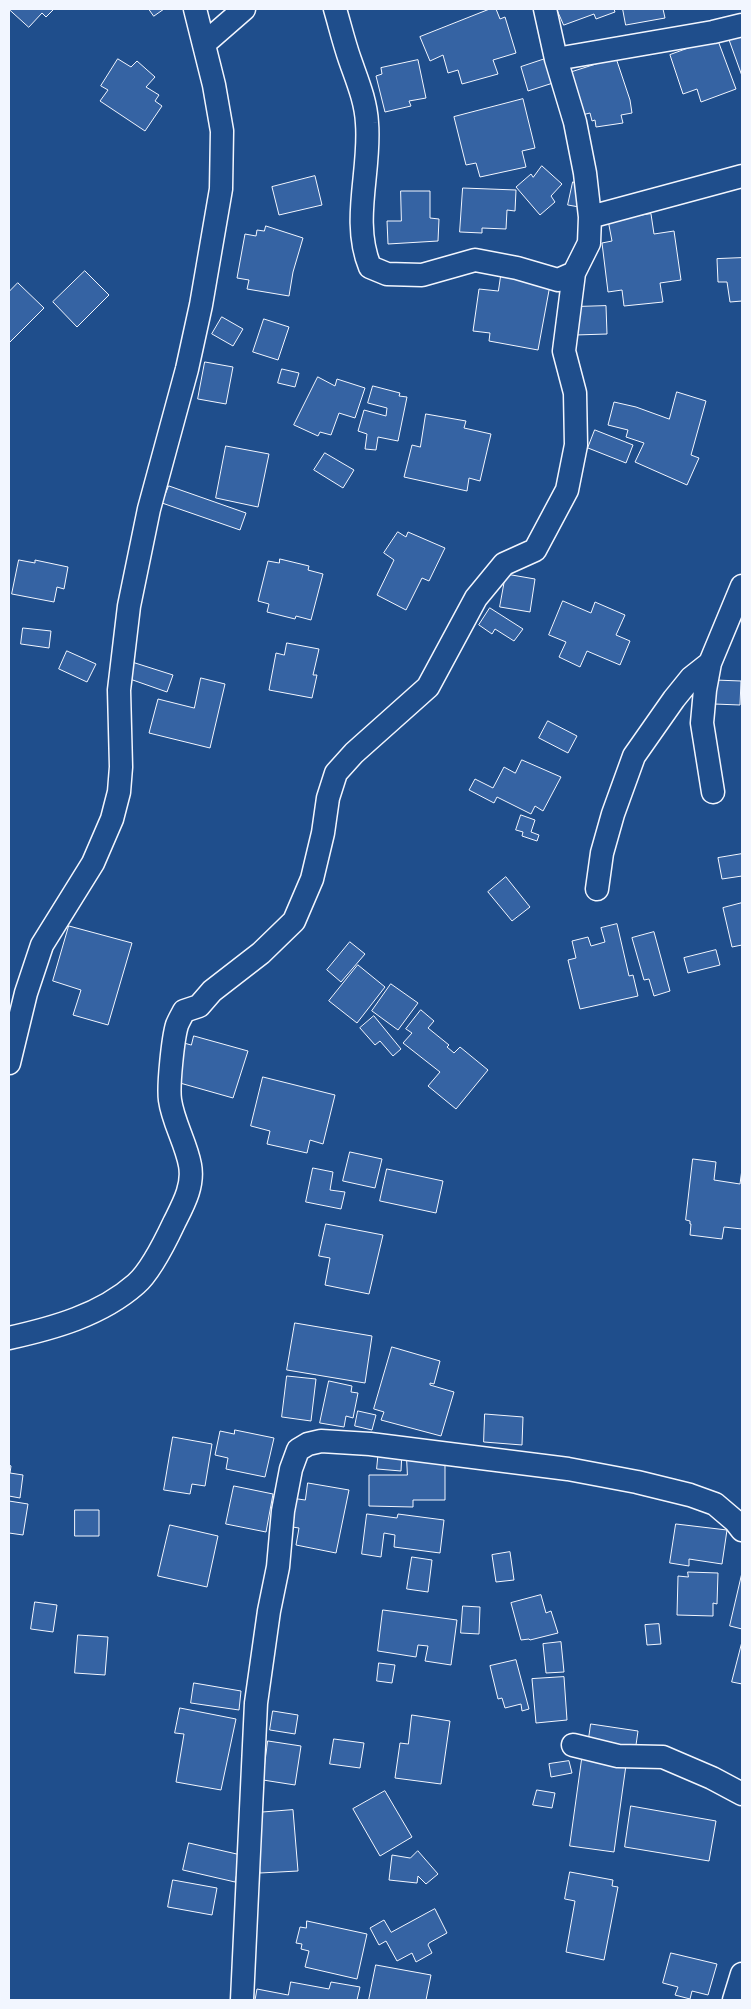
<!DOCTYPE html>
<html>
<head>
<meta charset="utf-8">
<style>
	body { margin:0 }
	#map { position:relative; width:751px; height:2009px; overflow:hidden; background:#1f4e8c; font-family:Lato,sans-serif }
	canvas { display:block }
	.frame { position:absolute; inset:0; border:10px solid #f2f6ff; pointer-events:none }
</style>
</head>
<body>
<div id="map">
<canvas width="751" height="2009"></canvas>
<div class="frame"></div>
</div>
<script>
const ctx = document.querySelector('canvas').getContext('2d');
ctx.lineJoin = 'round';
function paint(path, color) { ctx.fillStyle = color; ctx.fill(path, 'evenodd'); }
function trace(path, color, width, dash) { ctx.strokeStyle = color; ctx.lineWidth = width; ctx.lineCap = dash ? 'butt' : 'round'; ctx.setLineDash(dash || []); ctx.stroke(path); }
const building = new Path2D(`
	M 9,9 L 54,9 L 46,17 L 42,13 L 29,27 Z
	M 149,9 L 164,9 L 154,16 Z
	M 490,9 L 496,9 L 500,19 L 505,17 L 516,53 L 493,60 L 498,74 L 462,84 L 458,70 L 448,73 L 443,55 L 430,61 L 420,37 Z
	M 557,9 L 614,9 L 615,12 L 596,19 L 594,14 L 564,25 Z
	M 623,9 L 663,9 L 665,18 L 626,25 Z
	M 742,32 L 742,76 L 728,37 Z
	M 717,38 L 736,89 L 701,102 L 697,89 L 683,94 L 670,55 Z
	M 616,58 L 630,100 L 632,113 L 621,115 L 623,123 L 596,127 L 595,120 L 592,121 L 590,113 L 582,115 L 569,73 Z
	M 118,59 L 131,67 L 137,61 L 155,77 L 146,87 L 159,95 L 155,101 L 162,106 L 145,131 L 100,101 L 108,90 L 101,86 Z
	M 545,59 L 553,83 L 528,91 L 521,67 Z
	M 418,60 L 426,98 L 409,101 L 411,106 L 385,112 L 376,76 L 382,74 L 381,68 Z
	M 523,99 L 535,148 L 522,151 L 526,167 L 480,177 L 476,163 L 466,165 L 454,117 Z
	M 542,166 L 562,184 L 551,196 L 555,202 L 540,215 L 516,187 L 531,174 L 533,177 Z
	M 315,176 L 322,205 L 279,215 L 272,187 Z
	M 573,182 L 584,185 L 579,207 L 568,205 Z
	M 463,188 L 516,190 L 515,211 L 507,210 L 506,229 L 482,228 L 482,233 L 460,232 Z
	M 401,191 L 430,191 L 430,218 L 439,219 L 438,241 L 388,244 L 387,221 L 401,221 Z
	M 651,214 L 654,234 L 674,231 L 681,280 L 660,283 L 663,302 L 624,306 L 622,290 L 608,292 L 602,243 L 612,241 L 608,220 Z
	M 266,226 L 303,238 L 293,272 L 289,296 L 247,289 L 249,280 L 237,278 L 245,234 L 256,236 L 257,230 L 264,231 Z
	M 742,258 L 742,301 L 730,302 L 727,282 L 718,282 L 717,259 Z
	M 85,271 L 109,295 L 77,327 L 53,302 Z
	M 501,276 L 550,285 L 538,350 L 489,341 L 490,333 L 473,331 L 479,289 L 498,291 Z
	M 18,283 L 44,308 L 9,343 L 9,292 Z
	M 606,306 L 607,334 L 575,335 L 574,307 Z
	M 222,317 L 243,329 L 233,346 L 212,334 Z
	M 264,319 L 289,327 L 278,360 L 253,352 Z
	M 205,362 L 233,367 L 226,404 L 198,399 Z
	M 282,369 L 299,373 L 295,387 L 278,383 Z
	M 318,377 L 335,386 L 337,379 L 365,388 L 355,418 L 339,413 L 331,435 L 320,432 L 318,436 L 294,425 Z
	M 373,386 L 400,393 L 399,396 L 407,397 L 398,441 L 378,437 L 376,450 L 365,449 L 367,434 L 358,431 L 364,410 L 386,416 L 387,408 L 368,403 Z
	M 677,392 L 706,401 L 691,455 L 699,458 L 687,485 L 635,462 L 644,443 L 626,437 L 628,430 L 608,425 L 614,402 L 636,407 L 669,419 Z
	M 426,414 L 466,421 L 464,428 L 491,434 L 480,481 L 469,478 L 467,491 L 404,477 L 412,445 L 420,447 Z
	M 595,430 L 633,445 L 626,463 L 588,448 Z
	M 226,446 L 269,454 L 258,507 L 216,498 Z
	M 325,453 L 354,470 L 343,488 L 314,470 Z
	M 169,486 L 246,513 L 240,530 L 162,503 Z
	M 398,532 L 406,537 L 408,532 L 445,548 L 429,581 L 422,578 L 406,610 L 377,595 L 394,560 L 384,553 Z
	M 280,559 L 309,566 L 308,570 L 323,574 L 311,620 L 296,616 L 295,619 L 267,612 L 269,604 L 258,601 L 268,561 L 279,563 Z
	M 19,560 L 35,563 L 35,560 L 68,567 L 64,589 L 57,587 L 54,602 L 12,594 Z
	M 506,574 L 535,579 L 530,612 L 500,607 Z
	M 563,601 L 591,613 L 595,602 L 625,615 L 616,635 L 630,641 L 620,665 L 587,651 L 580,667 L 559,657 L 566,642 L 549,635 Z
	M 490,608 L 523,629 L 514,641 L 495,629 L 492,634 L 479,625 Z
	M 23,628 L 51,631 L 49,648 L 21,644 Z
	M 287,643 L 319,649 L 313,675 L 317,675 L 312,698 L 269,690 L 276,653 L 284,655 Z
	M 67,651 L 96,664 L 87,682 L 59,669 Z
	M 132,662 L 173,675 L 167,692 L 127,678 Z
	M 201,678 L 225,684 L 210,748 L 149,733 L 158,699 L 194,708 Z
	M 715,680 L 741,681 L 740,705 L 714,704 Z
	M 548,721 L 577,736 L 568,753 L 539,738 Z
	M 522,760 L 561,777 L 543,811 L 535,806 L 531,814 L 497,797 L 494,803 L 469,790 L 475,779 L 493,788 L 504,767 L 515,773 Z
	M 521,815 L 535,820 L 531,832 L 539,835 L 537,841 L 522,836 L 523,832 L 516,830 Z
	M 742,854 L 742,876 L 722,879 L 718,858 Z
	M 506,877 L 530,907 L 512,921 L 488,892 Z
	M 742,903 L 742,945 L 732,947 L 723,908 Z
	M 617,924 L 629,976 L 633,975 L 638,996 L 580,1009 L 568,960 L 576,958 L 572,941 L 588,937 L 591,946 L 605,942 L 601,928 Z
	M 69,926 L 132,943 L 108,1025 L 73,1015 L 81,990 L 53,981 Z
	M 654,932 L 670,991 L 654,996 L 649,979 L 644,980 L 632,938 Z
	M 350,942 L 365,954 L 341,982 L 327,970 Z
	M 716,950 L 720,965 L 688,973 L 684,958 Z
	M 358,965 L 385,987 L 357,1023 L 329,1001 Z
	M 391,984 L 418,1003 L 398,1030 L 372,1011 Z
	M 421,1010 L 434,1021 L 428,1028 L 449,1045 L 447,1047 L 454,1053 L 460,1047 L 488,1070 L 456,1109 L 428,1086 L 440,1072 L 403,1043 L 412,1033 L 406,1029 Z
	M 374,1016 L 401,1049 L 393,1056 L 380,1041 L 375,1045 L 360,1028 Z
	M 194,1036 L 248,1051 L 233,1098 L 180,1083 L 184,1043 L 191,1045 Z
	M 263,1077 L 335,1095 L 323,1144 L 310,1140 L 307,1153 L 267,1144 L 270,1131 L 251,1126 Z
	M 350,1152 L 382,1159 L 375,1188 L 343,1181 Z
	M 693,1159 L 716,1162 L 714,1180 L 740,1184 L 742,1169 L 742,1229 L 724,1227 L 722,1239 L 690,1235 L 691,1224 L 690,1224 L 690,1221 L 686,1220 Z
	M 313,1168 L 333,1172 L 330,1190 L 345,1192 L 341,1209 L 306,1202 Z
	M 387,1169 L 443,1181 L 436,1213 L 380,1201 Z
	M 326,1224 L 383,1235 L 369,1294 L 325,1285 L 330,1258 L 319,1256 Z
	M 295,1323 L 372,1336 L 365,1383 L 287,1370 Z
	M 392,1347 L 440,1361 L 434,1384 L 430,1383 L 430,1385 L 454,1392 L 441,1436 L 381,1420 L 384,1412 L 374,1409 Z
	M 287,1376 L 316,1379 L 311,1421 L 282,1417 Z
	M 329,1381 L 352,1386 L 351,1392 L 358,1393 L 353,1418 L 346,1416 L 344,1427 L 320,1423 Z
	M 358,1411 L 376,1415 L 372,1430 L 355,1426 Z
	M 485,1414 L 523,1417 L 522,1445 L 484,1442 Z
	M 235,1430 L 274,1438 L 265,1477 L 226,1469 L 228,1458 L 215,1455 L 220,1431 L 234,1434 Z
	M 173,1437 L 212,1444 L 205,1486 L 192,1484 L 190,1494 L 164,1490 Z
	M 379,1448 L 402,1451 L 401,1471 L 377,1469 Z
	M 407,1459 L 445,1459 L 445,1500 L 413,1500 L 413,1507 L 369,1506 L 369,1475 L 407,1475 Z
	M 9,1465 L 11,1466 L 10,1473 L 23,1475 L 20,1498 L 9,1496 Z
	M 308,1483 L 349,1490 L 336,1553 L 296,1545 L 299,1528 L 286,1526 L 291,1498 L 305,1500 Z
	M 234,1486 L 273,1494 L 266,1532 L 226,1524 Z
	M 9,1501 L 28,1504 L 23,1535 L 9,1533 Z
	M 75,1510 L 99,1510 L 99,1536 L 75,1536 Z
	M 367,1514 L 397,1518 L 398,1514 L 444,1520 L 440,1553 L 394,1547 L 395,1535 L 384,1533 L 381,1557 L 362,1554 Z
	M 676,1524 L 727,1530 L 722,1564 L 689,1559 L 689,1566 L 670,1563 Z
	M 170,1525 L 218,1536 L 207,1587 L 158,1576 Z
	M 510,1552 L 514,1580 L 496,1582 L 492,1555 Z
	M 412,1557 L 432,1560 L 428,1592 L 407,1589 Z
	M 688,1572 L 718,1573 L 717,1604 L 713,1603 L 713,1616 L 677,1615 L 678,1576 L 688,1577 Z
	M 742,1573 L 742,1629 L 730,1626 Z
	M 541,1595 L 546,1613 L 551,1611 L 558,1633 L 530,1640 L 529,1639 L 521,1640 L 511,1603 Z
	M 35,1602 L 57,1605 L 53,1632 L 31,1629 Z
	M 463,1606 L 480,1607 L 479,1634 L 461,1633 Z
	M 383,1610 L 457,1620 L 451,1665 L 425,1661 L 428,1646 L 418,1645 L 416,1657 L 378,1651 Z
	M 659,1624 L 661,1644 L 647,1645 L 645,1625 Z
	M 78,1635 L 108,1637 L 105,1675 L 75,1673 Z
	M 561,1642 L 564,1672 L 546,1673 L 543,1644 Z
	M 742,1642 L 742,1684 L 732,1682 Z
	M 516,1660 L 529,1709 L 522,1711 L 521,1704 L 505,1708 L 502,1698 L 498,1699 L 490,1666 Z
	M 379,1663 L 395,1665 L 392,1683 L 377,1681 Z
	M 564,1677 L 567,1720 L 536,1723 L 532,1679 Z
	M 194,1683 L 241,1691 L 239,1710 L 191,1703 Z
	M 180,1708 L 236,1719 L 221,1790 L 176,1782 L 184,1734 L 175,1733 Z
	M 273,1711 L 298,1715 L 295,1734 L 270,1730 Z
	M 412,1715 L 450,1721 L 441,1784 L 395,1778 L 400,1743 L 408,1744 Z
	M 591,1724 L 638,1731 L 635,1752 L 588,1745 Z
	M 334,1739 L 364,1743 L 360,1768 L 330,1764 Z
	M 268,1741 L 301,1746 L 295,1785 L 263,1780 Z
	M 582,1759 L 626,1765 L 614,1852 L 570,1846 Z
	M 569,1761 L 572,1773 L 551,1777 L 549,1764 Z
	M 537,1790 L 555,1793 L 552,1808 L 533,1805 Z
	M 385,1791 L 412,1837 L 380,1856 L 353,1809 Z
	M 631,1806 L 716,1821 L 709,1861 L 625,1847 Z
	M 293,1810 L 298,1871 L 260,1873 L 255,1813 Z
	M 189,1843 L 241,1855 L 235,1882 L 183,1870 Z
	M 418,1851 L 438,1874 L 426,1884 L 418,1876 L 417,1883 L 389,1880 L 392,1855 L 410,1858 Z
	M 570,1872 L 613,1880 L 612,1886 L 618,1887 L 604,1960 L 566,1952 L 575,1901 L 565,1899 Z
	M 173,1880 L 217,1888 L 212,1915 L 168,1907 Z
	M 435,1909 L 447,1933 L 429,1943 L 428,1945 L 432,1953 L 416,1962 L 412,1953 L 397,1961 L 386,1941 L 379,1945 L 370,1928 L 384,1920 L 391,1932 Z
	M 307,1921 L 367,1934 L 357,1979 L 305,1967 L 309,1951 L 301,1949 L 302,1944 L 296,1943 L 300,1927 L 306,1928 Z
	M 671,1953 L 717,1964 L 708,1995 L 692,1991 L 690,1999 L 675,1995 L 678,1987 L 663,1983 Z
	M 376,1965 L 431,1975 L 426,2000 L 369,2000 Z
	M 291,1982 L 329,1989 L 331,1982 L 360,1987 L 357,2000 L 255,2000 L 257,1989 L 288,1995 Z`);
const minor = new Path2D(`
	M 335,9 C 340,26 344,43 350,60 C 357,80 366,101 367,123 C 371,170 351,221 370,267 L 387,274 L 422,275 L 475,260 L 517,268 L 558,280 L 574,273
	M 205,43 L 244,9
	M 556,59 L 713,32 L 742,25
	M 590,217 L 742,176
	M 713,792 L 702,723 L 705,690 L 710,663 L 742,586
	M 597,889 L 602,853 L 613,814 L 634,756 L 674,699 L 691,678 L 710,663
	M 9,1063 L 26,993 L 42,945 L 93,863 L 112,819 L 119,792 L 121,767 L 119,690 L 129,606 L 149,509 L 187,369 L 201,305 L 221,189 L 222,131 L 214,85 L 195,9
	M 9,1338 C 54,1328 101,1315 136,1284 C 151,1271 166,1240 174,1223 C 183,1205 194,1186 190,1165 C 186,1143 173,1122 170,1100 C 168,1086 173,1038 177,1025 C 179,1020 182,1015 184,1011 L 199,1006 L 212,991 L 261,953 L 294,921 L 312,879 L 323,833 L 328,798 L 336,773 L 354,753 L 428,687 L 476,598 L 504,564 L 535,550 L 567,490 L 576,445 L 575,393 L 564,351 L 574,273 L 589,243 L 590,217 L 585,173 L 575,122 L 556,59 L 545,9
	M 573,1745 L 618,1756 L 663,1757 L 712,1778 L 742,1794
	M 242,2000 L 256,1703 L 269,1611 L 278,1567 L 283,1511 L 291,1469 L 298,1450 L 308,1444 L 321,1441 L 370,1444 L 568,1469 L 637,1482 L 690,1495 L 715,1504 L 735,1521 L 742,1530
	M 734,2000 L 742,1974`);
paint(building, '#3563a3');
trace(building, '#f2f6ff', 1);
trace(minor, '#f2f6ff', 25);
trace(minor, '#1f4e8c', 22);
</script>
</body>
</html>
